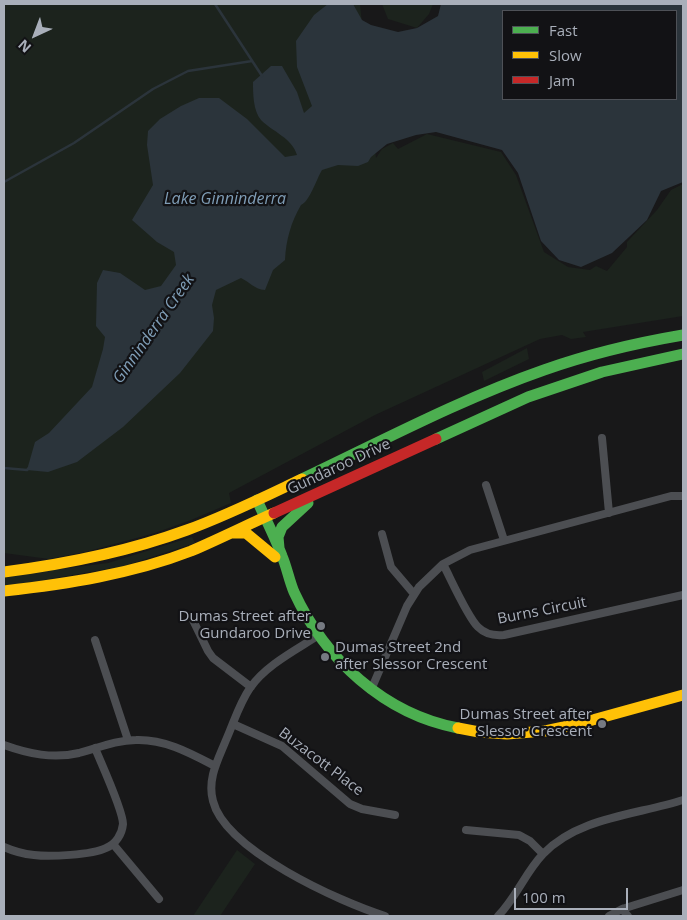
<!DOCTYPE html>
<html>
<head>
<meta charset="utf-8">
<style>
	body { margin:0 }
	#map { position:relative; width:687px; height:920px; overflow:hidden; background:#181819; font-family:"Open Sans",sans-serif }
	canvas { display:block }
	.frame { position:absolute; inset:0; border:5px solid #a9afba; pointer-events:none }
	.legend { position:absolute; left:502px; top:10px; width:175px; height:90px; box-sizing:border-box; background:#121215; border:1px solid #4e5157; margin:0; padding:6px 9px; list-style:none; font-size:15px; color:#a9afba }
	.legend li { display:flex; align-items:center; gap:10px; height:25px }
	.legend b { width:25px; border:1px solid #4e5157 }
	.north { position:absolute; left:10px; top:10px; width:50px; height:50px; -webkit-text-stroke:4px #121215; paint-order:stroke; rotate:223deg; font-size:14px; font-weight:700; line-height:20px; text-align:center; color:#a9afba }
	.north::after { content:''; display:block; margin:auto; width:18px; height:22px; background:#a9afba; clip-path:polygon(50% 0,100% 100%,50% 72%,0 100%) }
	.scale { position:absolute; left:514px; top:888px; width:114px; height:22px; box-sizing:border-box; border:2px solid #a9afba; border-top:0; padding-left:6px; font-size:15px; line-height:18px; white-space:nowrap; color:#a9afba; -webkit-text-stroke:4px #121215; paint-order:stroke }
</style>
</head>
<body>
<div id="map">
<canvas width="687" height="920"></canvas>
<div class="frame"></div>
<ul class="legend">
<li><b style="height:6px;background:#4caf50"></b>Fast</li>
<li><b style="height:6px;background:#ffc107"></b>Slow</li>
<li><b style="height:6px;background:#c62828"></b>Jam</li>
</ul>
<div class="north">N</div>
<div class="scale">100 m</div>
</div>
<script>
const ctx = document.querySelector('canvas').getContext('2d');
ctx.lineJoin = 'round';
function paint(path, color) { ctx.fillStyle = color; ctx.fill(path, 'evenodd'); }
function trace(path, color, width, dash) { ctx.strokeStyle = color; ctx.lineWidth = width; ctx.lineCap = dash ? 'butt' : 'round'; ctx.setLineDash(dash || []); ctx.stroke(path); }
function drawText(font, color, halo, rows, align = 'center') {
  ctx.font = font + ' "Open Sans",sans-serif'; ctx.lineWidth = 4.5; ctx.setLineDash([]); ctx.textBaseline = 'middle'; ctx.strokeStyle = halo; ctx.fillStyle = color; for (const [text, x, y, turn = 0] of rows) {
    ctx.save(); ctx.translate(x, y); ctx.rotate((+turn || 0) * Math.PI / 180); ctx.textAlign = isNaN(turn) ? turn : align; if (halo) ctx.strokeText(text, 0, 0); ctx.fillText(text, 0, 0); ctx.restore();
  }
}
const green = new Path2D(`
	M 4,4 L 360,4 L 376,158 L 382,149 L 393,143 L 398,149 L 427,134 L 501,152 L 516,175 L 544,252 L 568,267 L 590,270 L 596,266 L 607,271 L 627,247 L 627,242 L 657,210 L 671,190 L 683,184 L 683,316 L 583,332 L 586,337 L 571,339 L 562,335 L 540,339 L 375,415 L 229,493 L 231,503 L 191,520 L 155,533 L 85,552 L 49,559 L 4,553 Z
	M 382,4 L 433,4 L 429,14 L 417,28 L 388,19 Z
	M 527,348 L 529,359 L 484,381 L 482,372 Z
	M 192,537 L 195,543 L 124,566 L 4,587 L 4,576 L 108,563 Z
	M 237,850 L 255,864 L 220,916 L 193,916 Z`);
const water = new Path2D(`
	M 328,4 L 353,4 L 362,20 L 371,25 L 398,32 L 417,28 L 438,16 L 441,4 L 683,4 L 683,182 L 661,191 L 647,220 L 612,253 L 581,267 L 559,260 L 541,241 L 518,173 L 502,150 L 436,132 L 416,135 L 387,144 L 371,157 L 368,162 L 358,166 L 338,165 L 322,170 C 316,180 310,201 301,205 C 291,222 286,240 285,260 L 273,270 L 265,290 C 254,289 251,283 241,278 L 216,290 L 212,305 L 214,318 L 213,331 L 180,373 L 123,427 L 77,462 L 48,472 L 27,470 L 35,442 L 49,433 L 92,387 L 103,349 L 105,337 L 96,326 L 97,283 L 103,270 L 120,273 L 145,290 L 161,286 L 176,265 L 174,252 L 157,242 L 132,220 L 153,185 L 147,145 L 148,131 L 160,119 L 181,106 L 199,98 L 219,98 L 247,119 L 285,157 L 297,155 C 292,138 273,132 261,120 C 253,111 253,93 253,82 L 271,66 L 282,66 L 297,92 L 304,113 L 312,106 L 297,67 L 296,41 L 314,15 ZM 503,11 L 676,11 L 676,99 L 503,99 Z`);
const stream = new Path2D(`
	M 215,4 L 262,76
	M 4,182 L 74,143 L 153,89 L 188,71 L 252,61
	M 4,468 L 27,470 L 29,468`);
const street = new Path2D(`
	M 602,438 L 609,513
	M 486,485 L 504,540
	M 382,534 L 391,567 L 414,594
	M 443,564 C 451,579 467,616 478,627 C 485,634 494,636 504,635 L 683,595
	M 191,616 L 208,651 L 213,658 L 251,687
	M 319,635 C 296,650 266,665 250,688 C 239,704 234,722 226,740 C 218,760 207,779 213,801 C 225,850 340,902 385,916
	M 95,640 L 128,740
	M 371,690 L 407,606 L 419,587 L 443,564 L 470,550 L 671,496 L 683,496
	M 233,724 L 282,746 L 350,804 L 362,809 L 395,815
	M 4,745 C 29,754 53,759 79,753 C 98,748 116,740 136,740 C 165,739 190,753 215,766
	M 466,830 L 519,835 L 530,841 L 543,854
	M 113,844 L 159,899
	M 4,847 C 13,851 24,854 34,855 C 49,857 92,855 106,848 C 116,844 122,834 123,824 C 123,810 101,763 95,748
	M 498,916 C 516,898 525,873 543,854 C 579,817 636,815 683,800
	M 609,916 L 622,909
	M 628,916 L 622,909 L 683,890`);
const fast = new Path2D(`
	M 436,439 L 528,397 L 602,372 L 683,354
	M 302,479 C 382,441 461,399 544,370 C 589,354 636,343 683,335
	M 257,500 C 265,518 275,537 282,556 C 287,568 289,580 294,592 C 325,659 384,714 458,728
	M 279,548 L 278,537 L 282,527 L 308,503`);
const slow = new Path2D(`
	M 231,533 L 246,533 L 275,557
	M 4,572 C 66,564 127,552 187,530 C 226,516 264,497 302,479
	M 4,591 C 66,584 132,574 191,551 C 219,539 247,525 274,513
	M 458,728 L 479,732 L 507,734 L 545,731 L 578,724 L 683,695`);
const jam = new Path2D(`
	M 274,513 L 436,439`);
const markers = [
	[321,626,5,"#767a82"],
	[325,657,5,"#767a82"],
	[602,724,5,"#767a82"]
];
const streetNames = [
	["Gundaroo Drive",339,467,-25],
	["Burns Circuit",542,611,-11],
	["Buzacott Place",321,762,37]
];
const poiNames = [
	["Dumas Street after",311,617],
	["Gundaroo Drive",311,634],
	["Dumas Street 2nd",335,648,"left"],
	["after Slessor Crescent",335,665,"left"],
	["Dumas Street after",592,715],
	["Slessor Crescent",592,732]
];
const waterNames = [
	["Lake Ginninderra",225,199],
	["Ginninderra Creek",154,329,-55]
];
paint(green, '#1c231d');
paint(water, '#2b343b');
trace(stream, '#2b343b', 2.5);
trace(street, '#4c4e52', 8);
trace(fast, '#4caf50', 11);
trace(slow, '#ffc107', 11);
trace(jam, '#c62828', 11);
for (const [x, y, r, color] of markers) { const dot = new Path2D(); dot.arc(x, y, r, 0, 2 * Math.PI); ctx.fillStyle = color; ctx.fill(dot); trace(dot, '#121215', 2); }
drawText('15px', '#a9afba', '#121215', streetNames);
drawText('15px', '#a9afba', '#121215', poiNames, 'right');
drawText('italic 16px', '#7f9db6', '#121215', waterNames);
</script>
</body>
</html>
